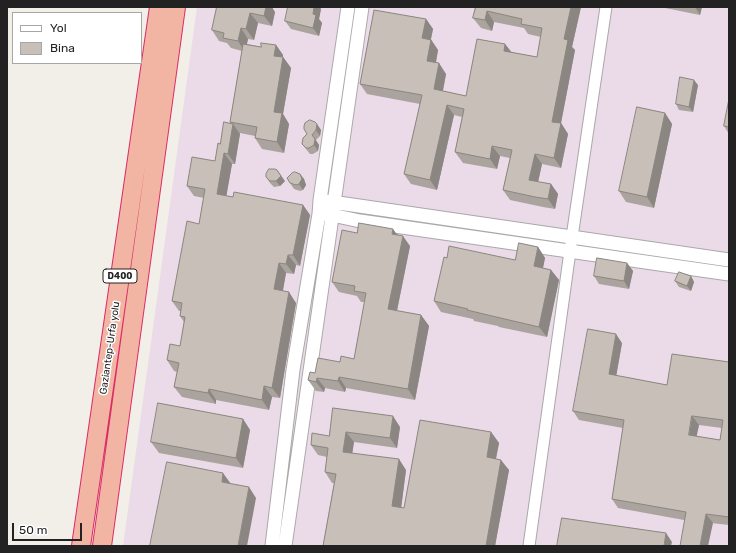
<!DOCTYPE html>
<html>
<head>
<meta charset="utf-8">
<style>
	body { margin:0 }
	#map { position:relative; width:736px; height:553px; overflow:hidden; background:#f2efe9; font-family:Rubik,sans-serif }
	canvas { display:block }
	.frame { position:absolute; inset:0; border:8px solid #222; pointer-events:none }
	.legend { position:absolute; left:12px; top:12px; width:130px; height:52px; box-sizing:border-box; background:#fff; border:1px solid #a7a7a7; margin:0; padding:5px 7px; list-style:none; font-size:12px; color:#222 }
	.legend li { display:flex; align-items:center; gap:8px; height:20px }
	.legend b { width:20px; border:1px solid #a7a7a7 }
	.scale { position:absolute; left:12px; top:523px; width:70px; height:18px; box-sizing:border-box; border:2px solid #222; border-top:0; padding-left:5px; font-size:12px; line-height:14px; white-space:nowrap; color:#222; -webkit-text-stroke:3px #fff; paint-order:stroke }
</style>
</head>
<body>
<div id="map">
<canvas width="736" height="553"></canvas>
<div class="frame"></div>
<ul class="legend">
<li><b style="height:5px;background:#fff"></b>Yol</li>
<li><b style="height:11px;background:#c7bfb8"></b>Bina</li>
</ul>
<div class="scale">50 m</div>
</div>
<script>
const ctx = document.querySelector('canvas').getContext('2d');
ctx.lineJoin = 'round';
function paint(path, color) { ctx.fillStyle = color; ctx.fill(path, 'evenodd'); }
function trace(path, color, width, dash) { ctx.strokeStyle = color; ctx.lineWidth = width; ctx.lineCap = dash ? 'butt' : 'round'; ctx.setLineDash(dash || []); ctx.stroke(path); }
function drawText(font, color, halo, rows, align = 'center') {
  ctx.font = font + ' Rubik,sans-serif'; ctx.lineWidth = 3; ctx.setLineDash([]); ctx.textBaseline = 'middle'; ctx.strokeStyle = halo; ctx.fillStyle = color; for (const [text, x, y, turn = 0] of rows) {
    ctx.save(); ctx.translate(x, y); ctx.rotate((+turn || 0) * Math.PI / 180); ctx.textAlign = isNaN(turn) ? turn : align; if (halo) ctx.strokeText(text, 0, 0); ctx.fillText(text, 0, 0); ctx.restore();
  }
}
const industrial = new Path2D(`
	M 197,7 L 729,7 L 729,546 L 123,546 Z`);
const minor = new Path2D(`
	M 529,546 L 572,237 L 606,7`);
const tertiary = new Path2D(`
	M 325,201 L 729,260
	M 325,214 L 332,215 L 360,221 L 729,274
	M 272,546 L 293,370 L 319,214 L 320,200 L 348,7
	M 285,546 L 362,7`);
const trunk = new Path2D(`
	M 81,546 L 159,7
	M 102,546 L 176,7`);
const wall = new Path2D(`
	M 217,7 L 275,12 L 272,26 L 258,23 L 254,40 L 248,39 L 247,44 L 261,47 L 276,45 L 283,55 L 283,57 L 291,68 L 283,114 L 289,124 L 284,153 L 262,149 L 255,138 L 255,136 L 240,133 L 235,164 L 232,164 L 226,196 L 233,197 L 303,205 L 310,215 L 300,266 L 296,265 L 294,274 L 286,273 L 283,291 L 296,303 L 280,398 L 272,397 L 269,410 L 216,400 L 216,404 L 182,397 L 174,387 L 177,372 L 174,371 L 167,360 L 180,346 L 184,322 L 180,316 L 181,311 L 179,311 L 172,301 L 199,224 L 204,198 L 194,196 L 187,186 L 215,161 L 230,123 L 230,122 L 242,51 L 231,48 L 227,43 L 219,41 L 212,30 Z
	M 467,7 L 581,7 L 572,47 L 575,50 L 561,123 L 568,134 L 561,168 L 542,164 L 538,182 L 551,184 L 558,194 L 555,209 L 543,207 L 510,200 L 503,190 L 510,158 L 500,156 L 497,169 L 463,163 L 455,152 L 462,117 L 454,115 L 437,190 L 411,184 L 404,174 L 420,104 L 367,94 L 360,84 L 426,19 L 433,29 L 431,39 L 438,50 L 436,63 L 446,74 L 443,91 L 466,96 L 505,44 L 511,52 L 537,57 L 541,37 L 528,34 L 524,28 L 494,22 L 492,31 L 481,28 L 473,18 L 475,8 Z
	M 660,7 L 702,7 L 700,15 Z
	M 321,9 L 319,19 L 322,23 L 319,36 L 291,29 L 285,21 Z
	M 698,85 L 693,112 L 679,110 L 676,104 Z
	M 729,99 L 729,134 L 724,126 Z
	M 665,113 L 672,124 L 654,208 L 626,202 L 619,191 Z
	M 315,122 L 321,130 L 320,136 L 316,140 L 319,145 L 318,151 L 313,154 L 310,154 L 302,144 L 307,134 Z
	M 300,174 L 304,179 L 306,185 L 303,190 L 300,191 L 294,189 L 290,183 Z
	M 266,177 L 285,181 L 280,186 L 274,187 L 270,183 Z
	M 357,233 L 397,234 L 410,246 L 397,311 L 421,315 L 429,326 L 415,400 L 346,388 L 345,392 L 325,388 L 324,392 L 316,391 L 308,380 L 315,373 L 340,362 L 354,359 L 365,302 L 361,302 L 357,296 L 339,292 L 332,282 Z
	M 538,247 L 545,258 L 543,268 L 551,270 L 559,280 L 547,337 L 499,327 L 498,326 L 474,321 L 473,319 L 441,312 L 434,301 L 447,258 L 515,260 Z
	M 627,263 L 633,271 L 629,289 L 599,284 L 594,276 Z
	M 691,276 L 694,282 L 691,291 L 679,287 L 675,281 Z
	M 622,343 L 616,376 L 667,385 L 729,362 L 729,525 L 684,520 L 618,508 L 612,499 L 623,428 L 579,420 L 573,411 ZM 699,425 L 722,428 L 720,440 L 696,436 Z
	M 333,408 L 400,427 L 397,448 L 354,442 L 352,453 L 406,470 L 401,508 L 404,508 L 491,432 L 499,443 L 496,459 L 509,470 L 495,546 L 323,546 L 334,483 L 332,483 L 325,472 L 327,457 L 318,455 L 311,445 L 329,436 Z
	M 243,419 L 250,430 L 243,468 L 159,453 L 151,442 Z`);
const shadedWall = new Path2D(`
	M 266,7 L 272,7 L 275,12 L 272,26 L 264,16 Z
	M 314,7 L 320,7 L 321,9 L 319,19 L 322,23 L 319,36 L 313,28 L 313,14 Z
	M 571,7 L 581,7 L 572,47 L 575,50 L 561,123 L 568,134 L 561,168 L 554,158 L 552,122 L 564,39 Z
	M 695,7 L 702,7 L 700,15 Z
	M 487,11 L 494,22 L 492,31 L 485,20 Z
	M 250,13 L 258,23 L 254,40 L 246,29 Z
	M 426,19 L 433,29 L 429,48 L 422,38 Z
	M 241,28 L 248,39 L 245,52 L 238,41 Z
	M 431,40 L 438,50 L 434,72 L 427,61 Z
	M 505,44 L 513,54 L 504,51 Z
	M 276,45 L 283,55 L 281,66 L 274,56 Z
	M 283,57 L 291,68 L 283,114 L 289,124 L 284,153 L 277,142 L 274,112 Z
	M 439,63 L 446,74 L 441,100 L 434,89 Z
	M 694,80 L 698,85 L 693,112 L 689,107 Z
	M 447,105 L 454,115 L 437,190 L 430,180 Z
	M 665,113 L 672,124 L 654,208 L 647,197 Z
	M 233,124 L 240,134 L 235,164 L 228,154 Z
	M 317,124 L 321,130 L 320,136 L 316,130 Z
	M 312,135 L 319,145 L 318,151 L 314,145 Z
	M 492,146 L 500,156 L 497,169 L 490,159 Z
	M 224,153 L 232,164 L 225,204 L 217,194 Z
	M 535,154 L 542,164 L 536,191 L 529,180 Z
	M 277,170 L 285,181 L 280,186 L 276,181 Z
	M 300,174 L 304,179 L 306,185 L 303,190 L 299,184 Z
	M 551,184 L 558,194 L 555,209 L 548,199 Z
	M 303,205 L 310,215 L 300,266 L 293,255 Z
	M 393,229 L 401,240 L 392,234 Z
	M 403,236 L 410,246 L 395,320 L 388,309 Z
	M 538,247 L 545,258 L 541,277 L 534,266 Z
	M 288,255 L 296,265 L 294,274 L 286,264 Z
	M 279,263 L 286,273 L 281,300 L 274,289 Z
	M 627,263 L 633,271 L 629,289 L 624,281 Z
	M 551,270 L 559,280 L 547,337 L 539,327 Z
	M 691,276 L 694,282 L 691,291 L 687,286 Z
	M 289,292 L 296,303 L 280,398 L 272,388 Z
	M 421,315 L 429,326 L 415,400 L 408,389 Z
	M 616,334 L 622,343 L 615,383 L 609,374 Z
	M 339,377 L 346,388 L 345,392 L 338,381 Z
	M 317,378 L 325,388 L 324,392 L 316,382 Z
	M 264,386 L 272,397 L 269,410 L 262,400 Z
	M 209,389 L 216,400 L 216,404 L 208,393 Z
	M 393,416 L 400,427 L 397,448 L 390,438 Z
	M 692,416 L 699,425 L 695,444 L 689,435 Z
	M 243,419 L 250,430 L 243,468 L 236,458 Z
	M 346,432 L 354,442 L 351,462 L 343,452 Z
	M 491,432 L 499,443 L 494,468 L 487,457 Z
	M 399,459 L 406,470 L 400,517 L 392,506 Z
	M 501,460 L 509,470 L 495,546 L 486,546 Z
	M 223,473 L 231,484 L 222,482 Z
	M 249,487 L 256,498 L 247,546 L 238,546 Z
	M 706,514 L 713,523 L 708,546 L 700,546 Z
	M 666,533 L 672,542 L 671,546 L 664,546 Z`);
const building = new Path2D(`
	M 217,7 L 266,7 L 264,16 L 250,13 L 246,29 L 241,28 L 238,41 L 223,38 L 224,33 L 212,30 Z
	M 288,7 L 314,7 L 313,14 L 316,15 L 313,28 L 285,21 Z
	M 476,7 L 571,7 L 564,39 L 568,40 L 552,122 L 561,123 L 554,158 L 535,154 L 529,180 L 551,184 L 548,199 L 535,197 L 503,190 L 512,150 L 492,146 L 490,159 L 455,152 L 464,109 L 447,105 L 430,180 L 404,174 L 422,95 L 360,84 L 374,10 L 426,19 L 422,38 L 431,40 L 427,61 L 439,63 L 434,89 L 466,96 L 477,39 L 505,44 L 504,51 L 537,57 L 542,28 L 521,24 L 522,19 L 487,11 L 485,20 L 473,18 Z
	M 261,43 L 276,45 L 274,56 L 283,57 L 274,112 L 282,113 L 277,142 L 255,138 L 257,127 L 230,122 L 243,44 L 261,47 Z
	M 680,77 L 694,80 L 689,107 L 676,104 Z
	M 729,99 L 729,127 L 724,126 Z
	M 637,107 L 665,113 L 647,197 L 619,191 Z
	M 310,120 L 315,122 L 317,124 L 316,130 L 312,135 L 315,139 L 314,145 L 309,148 L 306,148 L 302,144 L 303,138 L 307,134 L 304,129 L 304,126 L 305,123 Z
	M 224,122 L 233,124 L 228,154 L 224,153 L 217,194 L 233,197 L 234,192 L 303,205 L 293,255 L 288,255 L 286,264 L 279,263 L 274,289 L 289,292 L 272,388 L 264,386 L 262,400 L 209,389 L 208,393 L 174,387 L 179,363 L 167,360 L 170,344 L 180,346 L 185,317 L 180,316 L 182,303 L 172,301 L 187,221 L 199,224 L 205,189 L 187,186 L 192,157 L 215,161 L 218,143 L 220,144 Z
	M 269,169 L 275,169 L 277,170 L 281,176 L 276,181 L 270,181 L 266,177 L 266,174 Z
	M 295,172 L 300,174 L 302,179 L 299,184 L 296,185 L 290,183 L 287,178 L 292,173 Z
	M 359,223 L 393,229 L 392,234 L 403,236 L 388,309 L 421,315 L 408,389 L 339,377 L 338,381 L 317,378 L 316,382 L 308,380 L 310,372 L 315,373 L 318,358 L 340,362 L 341,356 L 354,359 L 366,293 L 354,291 L 355,286 L 332,282 L 342,230 L 357,233 Z
	M 519,243 L 538,247 L 534,266 L 551,270 L 539,327 L 492,316 L 467,310 L 468,309 L 434,301 L 444,257 L 447,258 L 449,246 L 515,260 Z
	M 597,258 L 627,263 L 624,281 L 594,276 Z
	M 679,272 L 691,276 L 687,286 L 675,281 Z
	M 588,329 L 616,334 L 609,374 L 667,385 L 672,354 L 729,362 L 729,517 L 706,514 L 700,546 L 680,546 L 686,512 L 612,499 L 624,420 L 573,411 ZM 692,416 L 723,420 L 720,440 L 689,435 Z
	M 158,403 L 243,419 L 236,458 L 151,442 Z
	M 333,408 L 393,416 L 390,438 L 346,432 L 343,452 L 399,459 L 392,506 L 404,508 L 420,420 L 491,432 L 487,457 L 501,460 L 486,546 L 323,546 L 336,474 L 325,472 L 328,448 L 311,445 L 312,433 L 329,436 Z
	M 167,462 L 223,473 L 222,482 L 249,487 L 238,546 L 150,546 Z
	M 562,518 L 666,533 L 664,546 L 557,546 Z`);
const shields = [
	[120,276,34]
];
const shieldNames = [
	["D400",120,276]
];
const streetNames = [
	["Gaziantep-Urfa yolu",110,348,-82]
];
paint(industrial, '#ebdbe8');
trace(minor, '#a9a9a9', 13);
trace(tertiary, '#a9a9a9', 15);
trace(trunk, '#dc2a67', 20);
trace(minor, '#fff', 11);
trace(tertiary, '#fff', 13);
trace(trunk, '#f2b4a3', 18);
paint(wall, '#aba49e');
paint(shadedWall, '#8b8681');
paint(building, '#c7bfb8');
trace(building, '#8b8681', 1);
for (const [x, y, w] of shields) { const box = new Path2D(); box.roundRect(x - w / 2, y - 7, w, 14, 3); ctx.fillStyle = '#fff'; ctx.fill(box); trace(box, '#222', 1); }
drawText('bold 9px', '#222', null, shieldNames);
drawText('10px', '#222', '#fff', streetNames);
</script>
</body>
</html>
